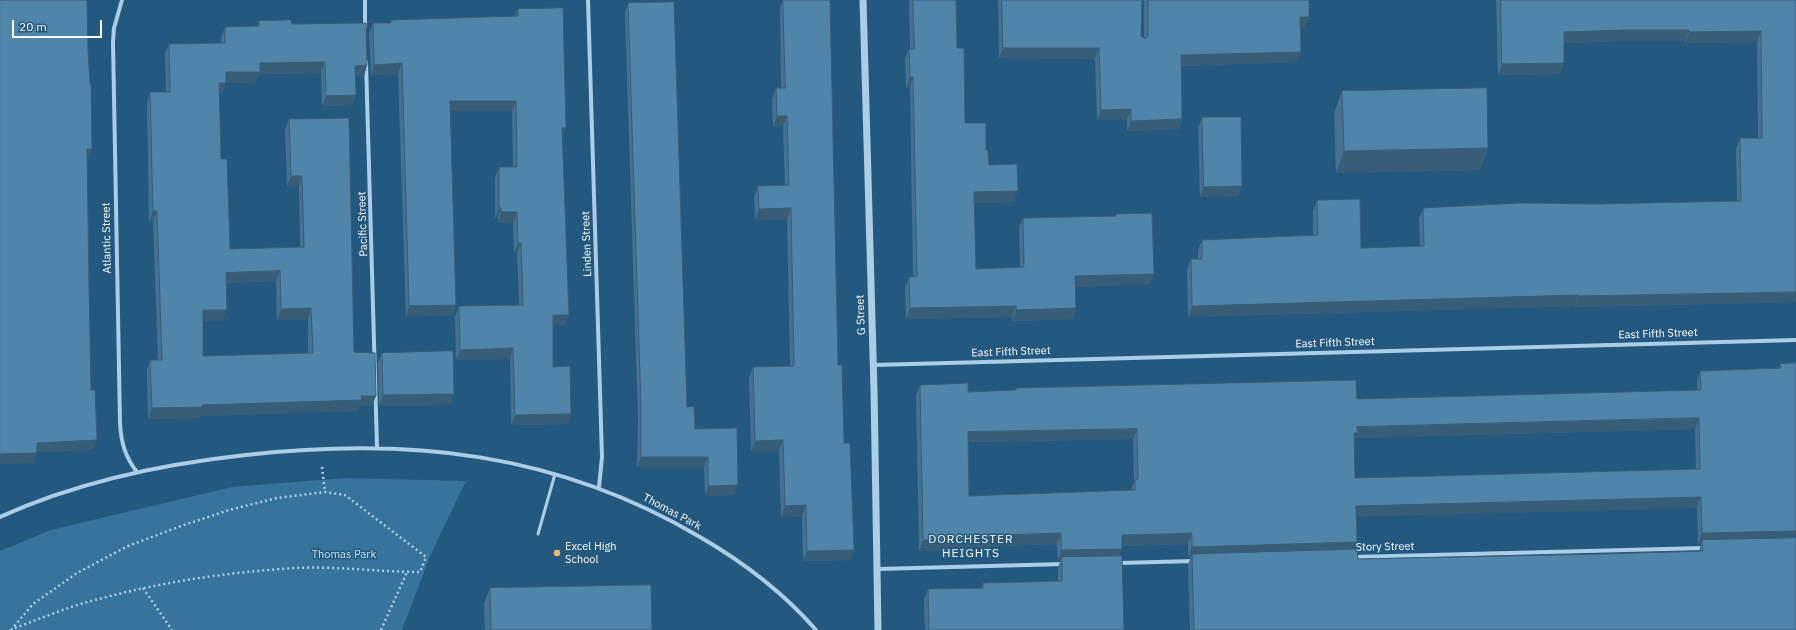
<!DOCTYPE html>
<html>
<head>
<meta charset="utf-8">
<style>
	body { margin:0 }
	#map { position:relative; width:1796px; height:630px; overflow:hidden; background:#23597f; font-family:"IBM Plex Sans",sans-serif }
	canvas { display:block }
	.scale { position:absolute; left:12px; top:20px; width:90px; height:18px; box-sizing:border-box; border:2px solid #fff; border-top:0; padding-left:5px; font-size:12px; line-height:14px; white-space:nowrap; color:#fff; -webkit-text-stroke:3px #23597f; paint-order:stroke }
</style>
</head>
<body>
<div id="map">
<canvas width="1796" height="630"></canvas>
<div class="scale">20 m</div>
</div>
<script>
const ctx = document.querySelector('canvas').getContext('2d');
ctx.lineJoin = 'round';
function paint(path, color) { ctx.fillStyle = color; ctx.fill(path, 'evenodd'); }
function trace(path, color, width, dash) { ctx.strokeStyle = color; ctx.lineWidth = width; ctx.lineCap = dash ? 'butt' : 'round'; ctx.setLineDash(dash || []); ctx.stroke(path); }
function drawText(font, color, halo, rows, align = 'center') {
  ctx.font = font + ' "IBM Plex Sans",sans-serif'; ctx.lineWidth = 3; ctx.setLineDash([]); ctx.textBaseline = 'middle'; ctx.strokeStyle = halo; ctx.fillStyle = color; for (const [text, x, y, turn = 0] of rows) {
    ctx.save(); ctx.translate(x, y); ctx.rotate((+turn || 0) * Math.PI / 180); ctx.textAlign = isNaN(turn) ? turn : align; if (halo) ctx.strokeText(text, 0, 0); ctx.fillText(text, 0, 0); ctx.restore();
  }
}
const green = new Path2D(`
	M 345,478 L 466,481 L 430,556 L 402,630 L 0,630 L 0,551 L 51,530 L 232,487 Z`);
const path = new Path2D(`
	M 322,467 L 325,492
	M 143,588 L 172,630
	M 11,630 L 33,604 L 77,573 L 128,546 L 181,526 L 229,510 L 277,498 L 325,492 L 345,495 L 426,557 L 420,572 C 379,572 337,566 296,568 C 228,572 161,582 95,600 C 67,607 40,619 12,629
	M 381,630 L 407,572`);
const service = new Path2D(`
	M 538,534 L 555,474`);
const minor = new Path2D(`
	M 122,0 L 114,28 L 113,42 L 120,423 C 121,442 125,457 137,472
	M 365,0 L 365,27
	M 588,0 L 602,457 L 599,487
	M 366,62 L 377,447
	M 874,365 L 1796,340
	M 0,517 C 77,482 162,464 246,455 C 409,437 556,452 700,537 C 743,562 783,592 816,630
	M 1353,557 L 1704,548
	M 1119,563 L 1194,561
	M 878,569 L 1064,564`);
const tertiary = new Path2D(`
	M 863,0 L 874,390 L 878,630`);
const wall = new Path2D(`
	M 783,0 L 830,0 L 838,365 L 854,550 L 850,560 L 803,561 L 802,516 L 781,517 L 779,451 L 751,451 L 749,378 L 753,367 L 790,366 L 787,219 L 755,220 L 754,197 L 758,186 L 785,185 L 783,126 L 773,127 L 772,99 L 776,88 L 781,88 L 780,8 Z
	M 909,0 L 956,0 L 957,48 L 965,123 L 986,150 L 989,165 L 1014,202 L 974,203 L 976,269 L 1020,267 L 1019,228 L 1023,218 L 1115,216 L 1116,214 L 1150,284 L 1076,287 L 1076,308 L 1073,319 L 1012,321 L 1012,317 L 906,319 L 905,287 L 909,277 L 913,277 L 910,88 L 906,88 L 905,59 L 909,49 L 910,49 Z
	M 998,0 L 1142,0 L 1141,36 L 1144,38 L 1144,0 L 1309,0 L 1305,28 L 1300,28 L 1297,62 L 1181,66 L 1182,119 L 1179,129 L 1127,131 L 1127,119 L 1097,120 L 1095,59 L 999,58 Z
	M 1496,0 L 1796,0 L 1796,302 L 1574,307 L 1574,306 L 1188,317 L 1187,270 L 1191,259 L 1198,259 L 1198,250 L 1202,240 L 1313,235 L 1313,211 L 1317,200 L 1361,248 L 1420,246 L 1419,219 L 1423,208 L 1737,201 L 1736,149 L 1740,138 L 1758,138 L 1757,42 L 1685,43 L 1685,41 L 1620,41 L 1564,43 L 1564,63 L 1560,74 L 1498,75 Z
	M 628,3 L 687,407 L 695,429 L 738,485 L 734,495 L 705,496 L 704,467 L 637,467 L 638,418 L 625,13 Z
	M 518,9 L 563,138 L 565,325 L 553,325 L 553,367 L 571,414 L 568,424 L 511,425 L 510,359 L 456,360 L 455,317 L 459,306 L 519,305 L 517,253 L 514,253 L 513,223 L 498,223 L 498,218 L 495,218 L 495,178 L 499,167 L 513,167 L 512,111 L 450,111 L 456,305 L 452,315 L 406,317 L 398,74 L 371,75 L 369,34 L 373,23 L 390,23 L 391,20 L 515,16 Z
	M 259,21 L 292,24 L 367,65 L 364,76 L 356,76 L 356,95 L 352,105 L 322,106 L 321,73 L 259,74 L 256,82 L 226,83 L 222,94 L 219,94 L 221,159 L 230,249 L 300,247 L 299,187 L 287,187 L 285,130 L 289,119 L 354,352 L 372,406 L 359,406 L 358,411 L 200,416 L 199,418 L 148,419 L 147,371 L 150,360 L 158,360 L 153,222 L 149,222 L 147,103 L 150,92 L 166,92 L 165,54 L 169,44 L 221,43 L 221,38 L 225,27 L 257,26 ZM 276,281 L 277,320 L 308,319 L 308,354 L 203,356 L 203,321 L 223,321 L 226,283 Z
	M 1342,91 L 1488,148 L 1480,170 L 1336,173 L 1334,113 Z
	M 1202,117 L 1242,186 L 1238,196 L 1200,197 L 1198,128 Z
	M 382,353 L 454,394 L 450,405 L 379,406 L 378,363 Z
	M 1780,364 L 1796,630 L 1190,630 L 1188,564 L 1191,557 L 1188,557 L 1188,544 L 1122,546 L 1122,549 L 1119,556 L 1124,630 L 925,630 L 924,600 L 928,589 L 981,588 L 983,583 L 1058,581 L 1058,568 L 1060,561 L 1058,561 L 1057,544 L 967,547 L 966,550 L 919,551 L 916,395 L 920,385 L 968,392 L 1015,390 L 1016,388 L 1357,399 L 1697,390 L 1697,381 L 1700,371 L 1779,368 ZM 1695,429 L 1696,469 L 1355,478 L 1354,441 L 1356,438 ZM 1133,439 L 1134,482 L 1131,490 L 969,496 L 968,442 ZM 1697,508 L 1698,544 L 1701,544 L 1699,551 L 1604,554 L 1358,559 L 1355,550 L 1357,542 L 1356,516 Z
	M 490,588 L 652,630 L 485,630 L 484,603 Z`);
const shadedWall = new Path2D(`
	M 1300,17 L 1309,17 L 1305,28 L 1296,28 Z
	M 1624,30 L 1689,30 L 1685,41 L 1620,41 L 1560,43 L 1564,32 Z
	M 1761,31 L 1757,42 L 1685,43 L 1689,32 Z
	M 1003,48 L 1099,48 L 1095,59 L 999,58 Z
	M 1301,52 L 1297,62 L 1177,66 L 1181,55 Z
	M 325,62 L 321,73 L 259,74 L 256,82 L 222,83 L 226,72 L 260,63 Z
	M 402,63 L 398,74 L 371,75 L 374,65 Z
	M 1564,63 L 1560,74 L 1498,75 L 1502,64 Z
	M 367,65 L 364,76 L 351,76 L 355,66 Z
	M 910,77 L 913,77 L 910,88 L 906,88 Z
	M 219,83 L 226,83 L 222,94 L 215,94 Z
	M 356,95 L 352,105 L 322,106 L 326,96 Z
	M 450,101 L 516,101 L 512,111 L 446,111 Z
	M 1131,109 L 1127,119 L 1097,120 L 1101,110 Z
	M 777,116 L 787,116 L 783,126 L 773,127 Z
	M 1182,119 L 1179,129 L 1127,131 L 1131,121 Z
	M 562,128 L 566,128 L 563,138 L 558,138 Z
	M 1488,148 L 1480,170 L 1336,173 L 1344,151 Z
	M 87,149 L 92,149 L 89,159 L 84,160 Z
	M 291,176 L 302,176 L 299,187 L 287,187 Z
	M 1242,186 L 1238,196 L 1200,197 L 1204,187 Z
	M 1018,191 L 1014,202 L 970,203 L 974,192 Z
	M 499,208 L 501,208 L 498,218 L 495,218 Z
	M 791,208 L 787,219 L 755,220 L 759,209 Z
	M 153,211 L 157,211 L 153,222 L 149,222 Z
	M 501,212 L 517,212 L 513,223 L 498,223 Z
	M 518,243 L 521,243 L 517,253 L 514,253 Z
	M 280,271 L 276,281 L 222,283 L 226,273 Z
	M 1154,274 L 1150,284 L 1072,287 L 1075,276 Z
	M 1796,292 L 1796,302 L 1574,307 L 1578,296 Z
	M 1578,295 L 1574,306 L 1188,317 L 1192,306 Z
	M 456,305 L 452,315 L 406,317 L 409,306 Z
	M 1016,306 L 1012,317 L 906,319 L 910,308 Z
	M 311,308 L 308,319 L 277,320 L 281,309 Z
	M 1076,308 L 1073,319 L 1012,321 L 1016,310 Z
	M 203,310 L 227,310 L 223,321 L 199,321 Z
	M 553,315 L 569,315 L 565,325 L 549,325 Z
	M 513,348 L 510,359 L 456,360 L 460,350 Z
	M 454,394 L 450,405 L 379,406 L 383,395 Z
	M 361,396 L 376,396 L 372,406 L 359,406 L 358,411 L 200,416 L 199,418 L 148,419 L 152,408 Z
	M 571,414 L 568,424 L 511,425 L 515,415 Z
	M 1699,418 L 1695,429 L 1356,438 L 1354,443 L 1354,433 L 1357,427 Z
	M 1137,429 L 1133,439 L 964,442 L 968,432 Z
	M 97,440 L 93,450 L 33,453 L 37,443 Z
	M 783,440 L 779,451 L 751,451 L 755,441 Z
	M 37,453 L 34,463 L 0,464 L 0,454 Z
	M 641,457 L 708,457 L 704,467 L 637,467 Z
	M 738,485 L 734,495 L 705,496 L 708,486 Z
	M 1701,497 L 1697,508 L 1352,517 L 1356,506 Z
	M 806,505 L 802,516 L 781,517 L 785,506 Z
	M 1796,531 L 1796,542 L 1702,540 L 1701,544 L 1698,544 L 1702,533 Z
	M 1061,533 L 1057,544 L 967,547 L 966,550 L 919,551 L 923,540 L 970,536 Z
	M 1192,533 L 1188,544 L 1118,546 L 1122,535 Z
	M 1357,542 L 1353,553 L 1192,554 L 1191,557 L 1188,557 L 1192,547 Z
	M 1122,549 L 1118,559 L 1062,557 L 1060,561 L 1058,561 L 1061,550 Z
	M 854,550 L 850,560 L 803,561 L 807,551 Z`);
const building = new Path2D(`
	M 0,0 L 87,0 L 88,51 L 90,84 L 91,84 L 92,149 L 87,149 L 89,285 L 91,390 L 95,390 L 97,440 L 37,443 L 37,453 L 0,454 Z
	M 783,0 L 830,0 L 838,365 L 842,365 L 844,443 L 850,443 L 854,550 L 807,551 L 806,505 L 785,506 L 783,440 L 755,441 L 753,367 L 794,366 L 791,208 L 759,209 L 758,186 L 789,185 L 787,116 L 777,116 L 776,88 L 785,88 Z
	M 913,0 L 956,0 L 957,48 L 964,48 L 965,123 L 986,123 L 986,150 L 988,150 L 989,165 L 1017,164 L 1018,191 L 974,192 L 976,269 L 1024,267 L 1023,218 L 1116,216 L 1116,214 L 1152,213 L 1154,274 L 1075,276 L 1076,308 L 1016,310 L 1016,306 L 910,308 L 909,277 L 917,276 L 913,77 L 910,77 L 909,49 L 914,49 Z
	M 1002,0 L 1142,0 L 1141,36 L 1145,39 L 1148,36 L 1148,0 L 1309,0 L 1309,17 L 1300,17 L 1301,52 L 1181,55 L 1182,119 L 1131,121 L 1131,109 L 1101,110 L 1099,48 L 1003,48 Z
	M 1501,0 L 1796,0 L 1796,292 L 1578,296 L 1578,295 L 1192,306 L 1191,259 L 1202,259 L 1202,240 L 1318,235 L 1317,200 L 1360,199 L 1361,248 L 1424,246 L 1423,208 L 1519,203 L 1599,204 L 1741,201 L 1740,138 L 1762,138 L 1761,31 L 1689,32 L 1689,30 L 1624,30 L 1564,32 L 1564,63 L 1502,64 Z
	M 674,2 L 687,407 L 694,406 L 695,429 L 737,428 L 738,485 L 708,486 L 708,457 L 641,457 L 641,407 L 628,3 Z
	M 563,8 L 566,128 L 562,128 L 569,315 L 553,315 L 553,367 L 570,366 L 571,414 L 515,415 L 513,348 L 460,350 L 459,306 L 523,305 L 521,243 L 518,243 L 517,212 L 501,212 L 501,208 L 499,208 L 499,167 L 517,167 L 516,101 L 450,101 L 456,305 L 409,306 L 402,63 L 374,65 L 373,23 L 391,23 L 391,20 L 518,16 L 518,9 Z
	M 291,20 L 292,24 L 366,23 L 367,65 L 355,66 L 356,95 L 326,96 L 325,62 L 260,63 L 260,72 L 226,72 L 226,83 L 219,83 L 220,117 L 221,159 L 227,159 L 230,249 L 304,247 L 302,176 L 291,176 L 289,119 L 349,118 L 354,352 L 375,353 L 376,396 L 361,396 L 362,400 L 202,405 L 203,407 L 152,408 L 150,360 L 162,360 L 157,211 L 153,211 L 150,92 L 170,92 L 169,44 L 225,43 L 225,27 L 259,26 L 259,21 ZM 280,271 L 281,309 L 311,308 L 313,353 L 203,356 L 203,310 L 227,310 L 226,273 Z
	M 1487,88 L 1488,148 L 1344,151 L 1342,91 Z
	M 1202,117 L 1241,117 L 1242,186 L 1204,187 Z
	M 453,351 L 454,394 L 383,395 L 382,353 Z
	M 1796,363 L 1796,531 L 1702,533 L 1701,497 L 1356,506 L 1357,542 L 1192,547 L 1192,533 L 1165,534 L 1122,535 L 1122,549 L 1061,550 L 1061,533 L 970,536 L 970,539 L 923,540 L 920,385 L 968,383 L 968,392 L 1016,390 L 1016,388 L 1356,380 L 1357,399 L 1701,390 L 1700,371 L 1781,368 L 1780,364 ZM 1699,418 L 1700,469 L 1355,478 L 1354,433 L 1358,433 L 1357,427 ZM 1137,429 L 1138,479 L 1135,480 L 1135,490 L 969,496 L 968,432 Z
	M 1796,538 L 1796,630 L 1194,630 L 1192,554 L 1357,549 L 1358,559 L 1604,554 L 1703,551 L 1702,540 Z
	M 1122,556 L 1124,630 L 929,630 L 928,589 L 983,588 L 983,583 L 1062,581 L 1062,557 Z
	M 651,585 L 652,630 L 491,630 L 490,588 Z`);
const markers = [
	[557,553,4,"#f1b76b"]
];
const streetNames = [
	["Pacific Street",363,224,-92],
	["Atlantic Street",107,238,-91],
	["Linden Street",587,244,-92],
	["G Street",861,315,-92],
	["East Fifth Street",1658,334,-2],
	["East Fifth Street",1335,343,-2],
	["East Fifth Street",1011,352,-2],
	["Thomas Park",672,512,28],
	["Story Street",1385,547,-1]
];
const poiNames = [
	["Excel High",565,547],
	["School",565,560]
];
const parkNames = [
	["Thomas Park",344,555]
];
const neighbourhoodNames = [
	["DORCHESTER",971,540],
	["HEIGHTS",971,554]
];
paint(green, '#37739d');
trace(path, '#a9cee6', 2.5, [2, 3]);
trace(service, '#a9cee6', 3);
trace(minor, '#a9cee6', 4);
trace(tertiary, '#a9cee6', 7);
paint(wall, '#457292');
paint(shadedWall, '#385d77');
paint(building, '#5085aa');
trace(building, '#385d77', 1);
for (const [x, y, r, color] of markers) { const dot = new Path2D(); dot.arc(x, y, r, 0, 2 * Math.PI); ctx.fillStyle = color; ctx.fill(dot); trace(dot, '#23597f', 1.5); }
drawText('11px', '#fff', '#23597f', streetNames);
drawText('11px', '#fff', '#23597f', poiNames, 'left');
drawText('11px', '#cce5f5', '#23597f', parkNames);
ctx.letterSpacing = '1px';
drawText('12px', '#fff', '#23597f', neighbourhoodNames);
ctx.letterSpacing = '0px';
</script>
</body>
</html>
